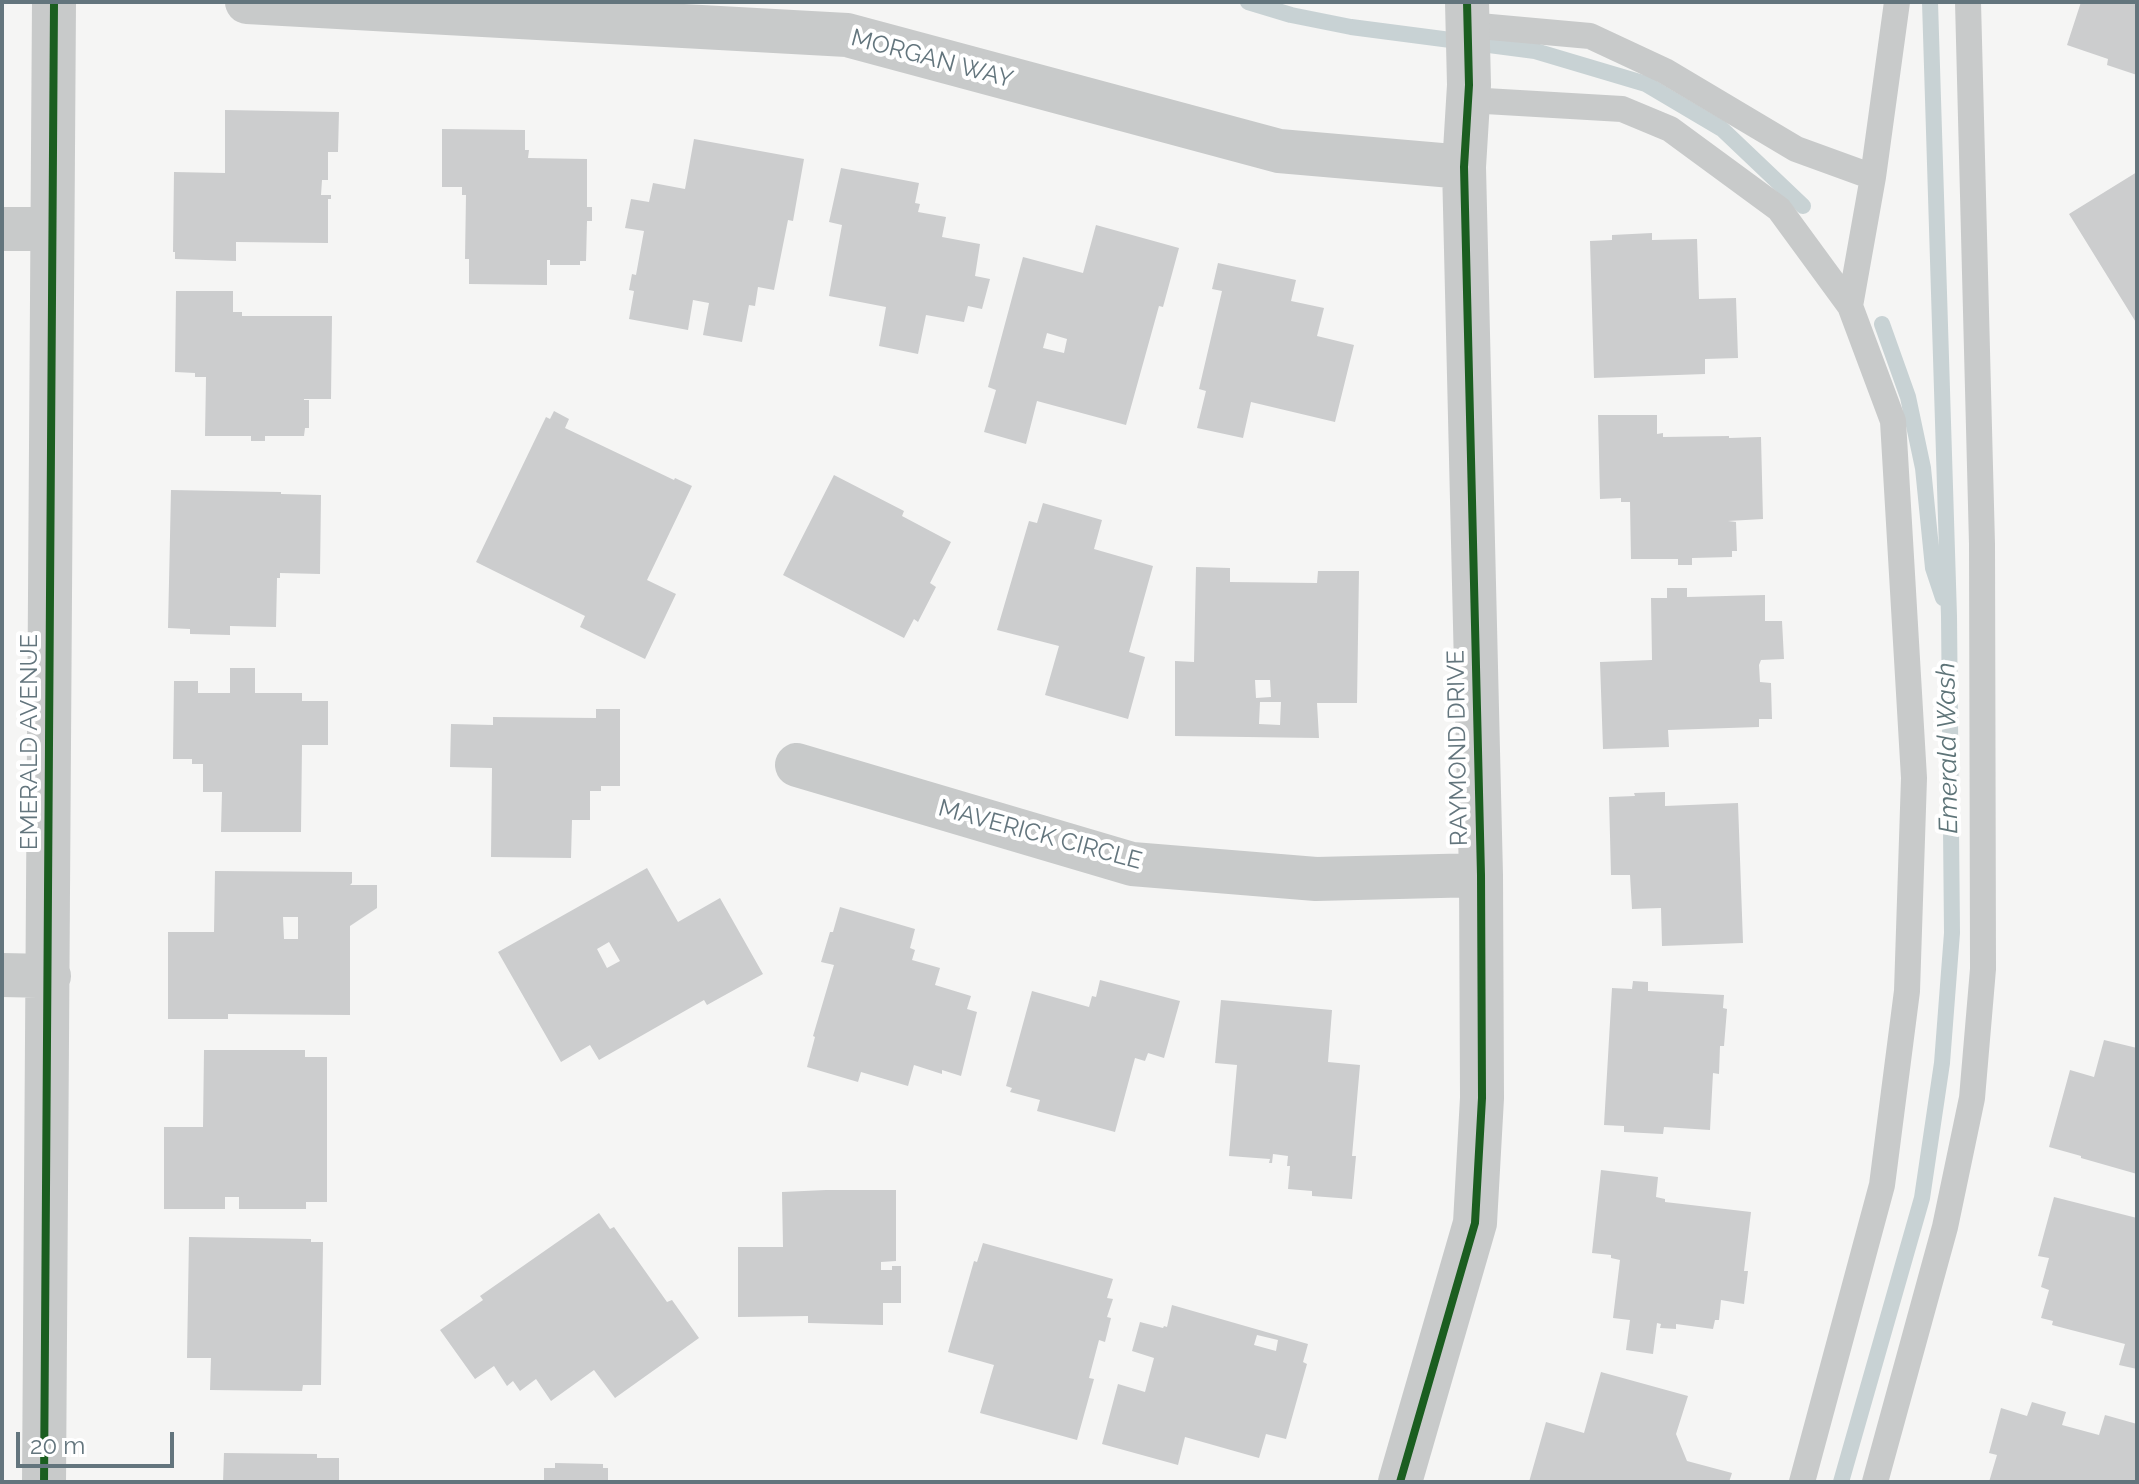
<!DOCTYPE html>
<html>
<head>
<meta charset="utf-8">
<style>
	body { margin:0 }
	#map { position:relative; width:2139px; height:1484px; overflow:hidden; background:#f5f5f4; font-family:Raleway,sans-serif }
	canvas { display:block }
	.frame { position:absolute; inset:0; border:4px solid #63757d; pointer-events:none }
	.scale { position:absolute; left:16px; top:1432px; width:158px; height:36px; box-sizing:border-box; border:4px solid #63757d; border-top:0; padding-left:10px; font-size:24px; line-height:28px; white-space:nowrap; color:#63757d; -webkit-text-stroke:6px #fff; paint-order:stroke }
</style>
</head>
<body>
<div id="map">
<canvas width="2139" height="1484"></canvas>
<div class="frame"></div>
<div class="scale">20 m</div>
</div>
<script>
const ctx = document.querySelector('canvas').getContext('2d');
ctx.lineJoin = 'round';
function trace(path, color, width, dash) { ctx.strokeStyle = color; ctx.lineWidth = width; ctx.lineCap = dash ? 'butt' : 'round'; ctx.setLineDash(dash || []); ctx.stroke(path); }
function paint(path, color) { ctx.fillStyle = color; ctx.fill(path, 'evenodd'); }
function drawText(font, color, halo, rows, align = 'center') {
  ctx.font = font + ' Raleway,sans-serif'; ctx.lineWidth = 8; ctx.setLineDash([]); ctx.textBaseline = 'middle'; ctx.strokeStyle = halo; ctx.fillStyle = color; for (const [text, x, y, turn = 0] of rows) {
    ctx.save(); ctx.translate(x, y); ctx.rotate((+turn || 0) * Math.PI / 180); ctx.textAlign = isNaN(turn) ? turn : align; if (halo) ctx.strokeText(text, 0, 0); ctx.fillText(text, 0, 0); ctx.restore();
  }
}
const stream = new Path2D(`
	M 1248,2 L 1291,15 L 1351,27 L 1535,51 L 1646,84 L 1722,129 L 1803,206
	M 1882,324 L 1908,397 L 1923,468 L 1933,568 L 1943,598
	M 1841,1482 L 1922,1198 L 1942,1063 L 1952,933 L 1949,616 L 1930,2`);
const building = new Path2D(`
	M 2081,2 L 2137,2 L 2137,75 L 2107,65 L 2108,59 L 2067,45 Z
	M 225,110 L 339,112 L 338,152 L 328,152 L 328,180 L 322,180 L 321,195 L 331,195 L 331,199 L 328,199 L 328,243 L 236,242 L 236,261 L 175,259 L 175,252 L 173,252 L 174,172 L 225,173 Z
	M 442,129 L 525,130 L 525,150 L 529,150 L 528,158 L 587,159 L 587,207 L 592,207 L 592,221 L 587,221 L 586,261 L 580,261 L 580,265 L 550,265 L 550,260 L 547,260 L 547,285 L 469,284 L 469,259 L 465,259 L 466,195 L 462,195 L 462,187 L 442,187 Z
	M 694,139 L 804,159 L 793,221 L 788,220 L 774,290 L 758,287 L 755,306 L 749,305 L 742,342 L 703,335 L 709,303 L 693,300 L 688,330 L 629,319 L 634,291 L 629,290 L 632,274 L 636,275 L 644,231 L 625,228 L 631,199 L 649,202 L 653,183 L 685,189 Z
	M 841,168 L 919,183 L 915,203 L 920,204 L 918,212 L 946,217 L 942,237 L 980,244 L 975,276 L 990,279 L 982,309 L 968,306 L 964,322 L 926,315 L 918,354 L 879,346 L 886,307 L 829,296 L 842,225 L 829,222 Z
	M 2137,172 L 2137,324 L 2069,214 Z
	M 1096,225 L 1179,248 L 1163,307 L 1159,306 L 1126,425 L 1037,401 L 1026,444 L 984,432 L 996,390 L 988,387 L 1023,257 L 1083,273 ZM 1047,333 L 1067,339 L 1064,353 L 1043,348 Z
	M 1652,233 L 1652,240 L 1697,239 L 1699,299 L 1736,298 L 1738,358 L 1705,359 L 1705,374 L 1594,378 L 1590,241 L 1612,240 L 1612,235 Z
	M 1218,263 L 1296,280 L 1291,301 L 1324,308 L 1317,336 L 1354,345 L 1335,422 L 1251,402 L 1243,438 L 1197,428 L 1206,391 L 1199,389 L 1222,291 L 1212,289 Z
	M 176,291 L 233,291 L 233,312 L 242,312 L 242,316 L 332,316 L 331,399 L 304,399 L 304,400 L 309,400 L 309,428 L 305,428 L 304,436 L 265,436 L 265,441 L 251,441 L 251,436 L 205,436 L 206,377 L 195,377 L 195,373 L 175,372 Z
	M 554,411 L 569,419 L 565,428 L 674,480 L 675,478 L 692,486 L 647,580 L 676,594 L 645,659 L 580,627 L 585,616 L 476,562 L 546,417 L 550,419 Z
	M 1598,415 L 1657,415 L 1657,434 L 1663,433 L 1663,437 L 1729,436 L 1729,438 L 1761,437 L 1763,519 L 1728,521 L 1736,522 L 1737,551 L 1732,551 L 1732,557 L 1692,558 L 1692,565 L 1678,565 L 1678,559 L 1631,559 L 1630,502 L 1621,502 L 1621,498 L 1600,499 Z
	M 834,475 L 904,511 L 902,516 L 951,542 L 930,583 L 936,587 L 918,622 L 914,619 L 904,638 L 783,575 Z
	M 171,490 L 281,492 L 281,494 L 321,495 L 320,574 L 280,573 L 280,578 L 277,578 L 276,627 L 230,626 L 230,635 L 190,634 L 190,629 L 168,628 Z
	M 1043,503 L 1102,520 L 1094,549 L 1153,566 L 1129,652 L 1145,657 L 1128,719 L 1045,695 L 1059,646 L 997,630 L 1029,521 L 1037,523 Z
	M 1196,567 L 1230,568 L 1230,582 L 1317,583 L 1318,571 L 1359,571 L 1357,703 L 1317,703 L 1319,738 L 1175,736 L 1175,661 L 1194,662 ZM 1255,680 L 1270,680 L 1271,697 L 1256,698 ZM 1260,702 L 1281,702 L 1280,725 L 1259,724 Z
	M 1667,588 L 1687,588 L 1687,597 L 1765,595 L 1765,621 L 1782,621 L 1784,659 L 1761,660 L 1759,665 L 1760,682 L 1771,683 L 1772,719 L 1759,719 L 1759,727 L 1668,730 L 1669,747 L 1603,749 L 1600,662 L 1652,660 L 1651,598 L 1667,598 Z
	M 230,668 L 255,668 L 255,693 L 302,693 L 302,701 L 328,701 L 328,745 L 302,745 L 301,832 L 221,832 L 222,792 L 203,792 L 203,764 L 192,764 L 192,759 L 173,759 L 174,681 L 198,681 L 198,693 L 230,693 Z
	M 596,709 L 620,709 L 620,786 L 601,786 L 601,791 L 590,791 L 590,820 L 572,820 L 571,858 L 491,857 L 492,768 L 450,767 L 451,724 L 493,725 L 493,717 L 596,718 Z
	M 1665,792 L 1665,806 L 1738,803 L 1743,943 L 1662,946 L 1661,908 L 1632,909 L 1630,875 L 1611,875 L 1609,797 L 1635,796 L 1634,793 Z
	M 647,868 L 678,922 L 720,898 L 763,974 L 707,1005 L 704,1000 L 599,1060 L 590,1045 L 561,1062 L 498,952 ZM 609,942 L 620,961 L 607,968 L 597,949 Z
	M 215,871 L 352,872 L 352,883 L 350,885 L 377,885 L 377,908 L 350,926 L 350,1015 L 228,1014 L 228,1019 L 168,1019 L 168,932 L 214,932 ZM 283,917 L 298,917 L 298,939 L 284,939 Z
	M 840,907 L 915,929 L 910,948 L 915,950 L 912,960 L 940,968 L 935,985 L 971,996 L 967,1009 L 977,1012 L 961,1076 L 942,1070 L 942,1074 L 914,1065 L 908,1086 L 861,1072 L 858,1082 L 807,1067 L 815,1037 L 813,1036 L 834,965 L 821,962 L 830,932 L 833,932 Z
	M 1100,980 L 1180,1001 L 1164,1058 L 1148,1053 L 1145,1061 L 1135,1058 L 1115,1132 L 1037,1111 L 1040,1100 L 1010,1092 L 1012,1088 L 1006,1086 L 1032,991 L 1089,1007 L 1092,996 L 1096,997 Z
	M 1633,981 L 1648,982 L 1648,991 L 1724,995 L 1723,1008 L 1727,1009 L 1724,1046 L 1720,1046 L 1719,1074 L 1713,1073 L 1710,1130 L 1664,1127 L 1663,1134 L 1624,1132 L 1624,1126 L 1604,1125 L 1612,988 L 1632,989 Z
	M 1221,1000 L 1332,1010 L 1328,1062 L 1360,1065 L 1352,1156 L 1356,1156 L 1352,1199 L 1312,1196 L 1312,1191 L 1288,1189 L 1290,1166 L 1287,1166 L 1288,1156 L 1273,1154 L 1272,1163 L 1269,1163 L 1270,1159 L 1229,1156 L 1237,1065 L 1215,1063 Z
	M 2104,1040 L 2137,1048 L 2137,1174 L 2081,1158 L 2081,1156 L 2049,1147 L 2070,1070 L 2094,1077 Z
	M 204,1050 L 305,1050 L 305,1057 L 327,1057 L 327,1202 L 306,1202 L 306,1209 L 239,1209 L 239,1197 L 225,1197 L 225,1209 L 164,1209 L 164,1127 L 203,1127 Z
	M 1601,1170 L 1658,1177 L 1656,1197 L 1665,1199 L 1665,1202 L 1751,1212 L 1744,1271 L 1748,1271 L 1744,1304 L 1721,1300 L 1719,1320 L 1715,1320 L 1713,1329 L 1676,1324 L 1676,1329 L 1660,1328 L 1661,1324 L 1657,1323 L 1653,1354 L 1626,1350 L 1630,1320 L 1613,1318 L 1620,1260 L 1611,1258 L 1611,1255 L 1592,1253 Z
	M 826,1190 L 896,1190 L 896,1261 L 881,1262 L 881,1270 L 892,1270 L 892,1266 L 901,1266 L 901,1303 L 883,1303 L 883,1325 L 808,1323 L 808,1316 L 738,1317 L 738,1247 L 783,1247 L 782,1192 Z
	M 2054,1197 L 2137,1218 L 2137,1369 L 2119,1365 L 2125,1344 L 2052,1325 L 2053,1321 L 2041,1318 L 2049,1290 L 2041,1287 L 2049,1258 L 2038,1256 Z
	M 599,1213 L 610,1229 L 614,1227 L 667,1302 L 672,1300 L 699,1338 L 615,1398 L 594,1370 L 551,1401 L 536,1379 L 520,1391 L 513,1381 L 507,1386 L 494,1366 L 475,1379 L 440,1330 L 483,1300 L 480,1296 Z
	M 189,1237 L 311,1239 L 311,1242 L 323,1242 L 321,1385 L 303,1385 L 302,1391 L 210,1390 L 211,1358 L 187,1358 Z
	M 983,1243 L 1113,1279 L 1107,1298 L 1113,1299 L 1107,1317 L 1111,1318 L 1105,1342 L 1099,1340 L 1089,1378 L 1094,1379 L 1077,1440 L 980,1413 L 994,1365 L 948,1352 L 974,1261 L 977,1262 Z
	M 1172,1305 L 1308,1344 L 1303,1362 L 1307,1364 L 1286,1439 L 1266,1434 L 1259,1458 L 1185,1437 L 1178,1465 L 1102,1444 L 1118,1384 L 1145,1392 L 1154,1358 L 1132,1351 L 1140,1322 L 1163,1328 L 1164,1326 L 1167,1327 ZM 1257,1335 L 1278,1340 L 1276,1351 L 1254,1345 Z
	M 1601,1372 L 1688,1396 L 1676,1434 L 1687,1461 L 1732,1473 L 1729,1482 L 1529,1482 L 1546,1422 L 1584,1433 Z
	M 2032,1402 L 2066,1412 L 2062,1425 L 2099,1435 L 2105,1415 L 2137,1424 L 2137,1482 L 1989,1482 L 1997,1455 L 1989,1453 L 2001,1408 L 2027,1416 Z
	M 224,1453 L 317,1454 L 317,1458 L 339,1458 L 339,1482 L 223,1482 Z
	M 555,1463 L 603,1464 L 603,1468 L 608,1468 L 608,1482 L 544,1482 L 544,1468 L 555,1468 Z`);
const service = new Path2D(`
	M 1468,25 L 1590,36 L 1665,71 L 1796,149 L 1873,177
	M 1468,100 L 1622,109 L 1670,129 L 1779,209 L 1850,306
	M 1802,1482 L 1882,1185 L 1907,991 L 1914,778 L 1893,421 L 1850,306 L 1873,177 L 1897,2
	M 1875,1482 L 1945,1227 L 1972,1098 L 1983,969 L 1982,544 L 1968,2`);
const minor = new Path2D(`
	M 247,2 L 847,35 L 1279,151 L 1464,167
	M 2,229 L 52,229
	M 797,765 L 1132,864 L 1316,879 L 1481,875
	M 2,975 L 49,976
	M 44,1482 L 54,2
	M 1400,1482 L 1475,1223 L 1482,1098 L 1481,875 L 1464,167 L 1469,85 L 1467,2`);
const cycleway = new Path2D(`
	M 44,1482 L 54,2
	M 1400,1482 L 1475,1223 L 1482,1098 L 1481,875 L 1464,167 L 1469,85 L 1467,2`);
const streetNames = [
	["MORGAN WAY",932,59,15],
	["EMERALD AVENUE",30,742,-90],
	["RAYMOND DRIVE",1458,748,-91],
	["MAVERICK CIRCLE",1040,835,15]
];
const waterNames = [
	["Emerald Wash",1948,748,-91]
];
trace(stream, '#c8d2d4', 16);
paint(building, '#cccdce');
trace(service, '#c8caca', 26);
trace(minor, '#c8caca', 44);
trace(cycleway, '#1b5e20', 8);
drawText('24px', '#63757d', '#fff', streetNames);
drawText('italic 26px', '#5e7478', '#fff', waterNames);
</script>
</body>
</html>
